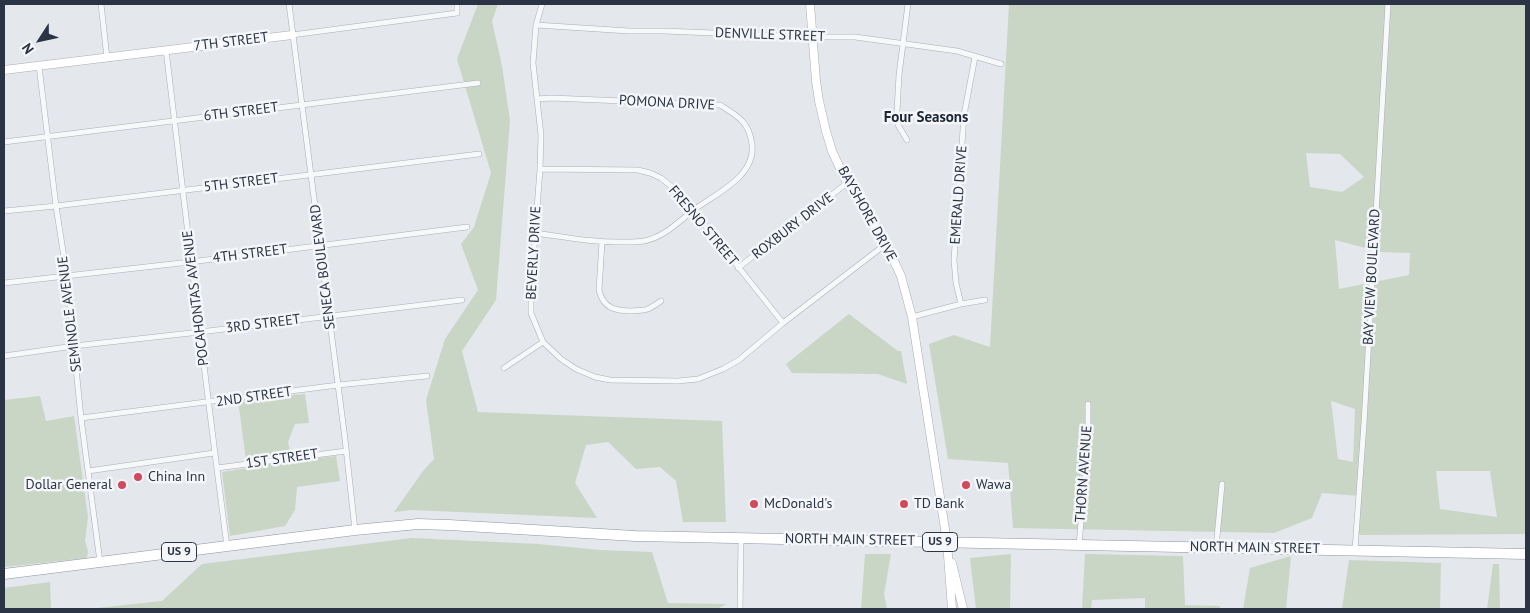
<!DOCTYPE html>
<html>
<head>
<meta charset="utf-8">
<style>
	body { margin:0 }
	#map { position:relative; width:1530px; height:613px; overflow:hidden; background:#e4e7ec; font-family:"PT Sans",sans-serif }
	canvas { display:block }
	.frame { position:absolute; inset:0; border:5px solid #2b3445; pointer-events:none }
	.north { position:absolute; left:15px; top:15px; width:50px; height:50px; -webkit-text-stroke:4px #f4f6f9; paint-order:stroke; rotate:235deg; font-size:14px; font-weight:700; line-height:20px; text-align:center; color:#2b3445 }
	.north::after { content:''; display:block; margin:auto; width:18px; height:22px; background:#2b3445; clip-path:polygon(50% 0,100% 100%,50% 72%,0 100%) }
</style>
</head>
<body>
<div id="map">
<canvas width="1530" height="613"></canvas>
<div class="frame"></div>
<div class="north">N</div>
</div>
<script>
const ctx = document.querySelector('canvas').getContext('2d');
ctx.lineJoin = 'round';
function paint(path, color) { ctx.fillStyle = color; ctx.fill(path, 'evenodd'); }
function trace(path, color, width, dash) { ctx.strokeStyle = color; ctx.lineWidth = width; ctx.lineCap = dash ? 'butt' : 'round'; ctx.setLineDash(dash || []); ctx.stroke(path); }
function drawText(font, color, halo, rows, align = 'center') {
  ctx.font = font + ' "PT Sans",sans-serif'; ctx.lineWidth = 5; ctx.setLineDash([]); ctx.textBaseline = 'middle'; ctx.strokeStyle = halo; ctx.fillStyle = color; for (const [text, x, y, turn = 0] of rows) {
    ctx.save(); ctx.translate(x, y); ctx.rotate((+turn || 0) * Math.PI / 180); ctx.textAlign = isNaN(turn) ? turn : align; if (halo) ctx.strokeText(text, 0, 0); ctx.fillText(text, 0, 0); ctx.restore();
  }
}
const green = new Path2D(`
	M 478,4 L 498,4 L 492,21 L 502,66 L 510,120 L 496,300 L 462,351 L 478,412 L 722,421 L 726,522 L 683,522 L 676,481 L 660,467 L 636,469 L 608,442 L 586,445 L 575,483 L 597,518 L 411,510 L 394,512 L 423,471 L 434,459 L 426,400 L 445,339 L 478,290 L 461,244 L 474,227 L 491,173 L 457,59 Z
	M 1009,4 L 1526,4 L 1526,527 L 1525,534 L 1359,535 L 1359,496 L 1322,493 L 1312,518 L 1274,533 L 1013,528 L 1008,463 L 948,459 L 929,344 L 954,335 L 990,347 ZM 1306,153 L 1340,154 L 1364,177 L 1342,192 L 1310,187 ZM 1335,240 L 1381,252 L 1410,253 L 1409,275 L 1339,289 ZM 1331,401 L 1355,409 L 1353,462 L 1338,459 ZM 1436,471 L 1490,471 L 1497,517 L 1440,509 Z
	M 849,314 L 898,351 L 901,351 L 907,384 L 878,374 L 792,373 L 786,364 Z
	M 305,394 L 309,423 L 295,424 L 288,442 L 292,461 L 336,456 L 340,481 L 297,487 L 295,510 L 285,526 L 230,536 L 222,472 L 247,468 L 238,400 Z
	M 40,396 L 46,421 L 74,416 L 88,517 L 85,541 L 88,551 L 87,558 L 4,567 L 4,400 Z
	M 412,538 L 538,544 L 600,550 L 652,552 L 668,603 L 727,604 L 717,609 L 88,609 L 162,601 L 202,564 Z
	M 865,554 L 891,554 L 884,594 L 887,609 L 861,609 Z
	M 1011,554 L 1010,609 L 976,609 L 970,558 Z
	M 1085,554 L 1183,556 L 1185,605 L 1220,606 L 1220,609 L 1145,609 L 1145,598 L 1092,600 L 1091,609 L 1082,609 Z
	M 1291,556 L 1286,609 L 1243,609 L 1250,568 Z
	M 1349,560 L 1441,563 L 1440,609 L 1342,609 Z
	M 1493,564 L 1499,564 L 1500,609 L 1487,609 Z
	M 50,582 L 51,609 L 4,609 L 4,588 Z`);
const street = new Path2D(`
	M 101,4 L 107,58
	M 289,4 L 345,439 L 355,530
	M 542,4 L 536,25 L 533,63 L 541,135 L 540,169 L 531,288 L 531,313 L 543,342 L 561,359 L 576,369 L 595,377 L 610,380 L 678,381 L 698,379 L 723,369 L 739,360 L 783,323 L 886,244
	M 536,25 L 629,31 L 664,31 L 812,37 L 855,37 L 957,51 L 1001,64
	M 292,35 L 457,13 L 457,4
	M 166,50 C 186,216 205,381 227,546
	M 39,66 L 56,206 L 67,277 L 81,418 L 100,562
	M 907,140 L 898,125 L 897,111 L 899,75 L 908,4
	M 4,142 L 478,83
	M 540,169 L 638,170 L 650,173 L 661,178 L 672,187 L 693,210 L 783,323
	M 4,211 L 56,206 L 479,154
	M 535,233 C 565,237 595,243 625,242 C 632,242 638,242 644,241 C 665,237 679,221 695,209 C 717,193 756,176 752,144 C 749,122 738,116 720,105 L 551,98 L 537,99
	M 602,242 L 599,290 C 603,308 615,311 632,311 C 637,310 643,311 648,309 C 652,307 657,304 661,301
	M 738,268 L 847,183
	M 4,283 L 190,262 L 467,227
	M 961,304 L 956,283 L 954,260 L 964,115 L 975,57
	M 912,317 L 961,304 L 985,300
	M 4,356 L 74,346 L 200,332 L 462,300
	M 504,368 L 543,342
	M 81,418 L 338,385 L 427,376
	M 217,468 L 346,451
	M 88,471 L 214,453
	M 1079,545 L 1088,443 L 1088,404
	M 1216,548 L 1222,484
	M 1355,550 L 1364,423 L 1388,4
	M 740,609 L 741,538`);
const secondary = new Path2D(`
	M 810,4 L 816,81 L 819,101 L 826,131 L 832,151 L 847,183 L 886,244 L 901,276 L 912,317 L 947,542 L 952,609
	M 4,70 L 292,35
	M 952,563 L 963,609`);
const highway = new Path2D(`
	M 4,574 L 355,530 L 418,524 L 449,525 L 635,536 L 1526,554`);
const markers = [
	[138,477,5,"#d1495b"],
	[122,485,5,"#d1495b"],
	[966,485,5,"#d1495b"],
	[754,504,5,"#d1495b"],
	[904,504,5,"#d1495b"]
];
const shields = [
	[940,542,35],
	[179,552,35]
];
const shieldNames = [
	["US 9",940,542],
	["US 9",179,552]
];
const streetNames = [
	["DENVILLE STREET",770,35,2],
	["7TH STREET",231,42,-7],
	["POMONA DRIVE",667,103,3],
	["6TH STREET",241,112,-7],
	["5TH STREET",241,183,-7],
	["EMERALD DRIVE",959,195,-86],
	["BAYSHORE DRIVE",867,214,61],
	["FRESNO STREET",703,226,50],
	["ROXBURY DRIVE",793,226,-38],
	["BEVERLY DRIVE",534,253,-87],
	["4TH STREET",250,254,-7],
	["SENECA BOULEVARD",323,267,-97],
	["BAY VIEW BOULEVARD",1372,277,-87],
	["POCAHONTAS AVENUE",196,298,-97],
	["SEMINOLE AVENUE",70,314,-97],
	["3RD STREET",263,324,-7],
	["2ND STREET",254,397,-8],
	["1ST STREET",282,459,-8],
	["THORN AVENUE",1084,474,-86],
	["NORTH MAIN STREET",850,540,1],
	["NORTH MAIN STREET",1255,548,1]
];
const poiNames = [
	["China Inn",148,477],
	["Dollar General",112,485,"right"],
	["Wawa",976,485],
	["McDonald's",764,504],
	["TD Bank",914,504]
];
const neighbourhoodNames = [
	["Four Seasons",926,118]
];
paint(green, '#c9d6c5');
trace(street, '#a9aeb7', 6);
trace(secondary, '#a9aeb7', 9);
trace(highway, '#8b94a3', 11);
trace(street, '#f7f8fa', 5);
trace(secondary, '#fff', 8);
trace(highway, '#fff', 10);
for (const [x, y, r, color] of markers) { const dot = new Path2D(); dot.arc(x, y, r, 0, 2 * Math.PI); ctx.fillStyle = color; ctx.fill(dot); trace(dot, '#f4f6f9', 2); }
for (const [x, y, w] of shields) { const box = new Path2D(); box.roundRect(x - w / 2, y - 9.5, w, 19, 4); ctx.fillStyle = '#f4f6f9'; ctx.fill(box); trace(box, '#2b3445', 1); }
drawText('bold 12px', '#2b3445', null, shieldNames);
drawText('14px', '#2b3445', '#f4f6f9', streetNames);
drawText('14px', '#2b3445', '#f4f6f9', poiNames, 'left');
drawText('bold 15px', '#1d2536', '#f4f6f9', neighbourhoodNames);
</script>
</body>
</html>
